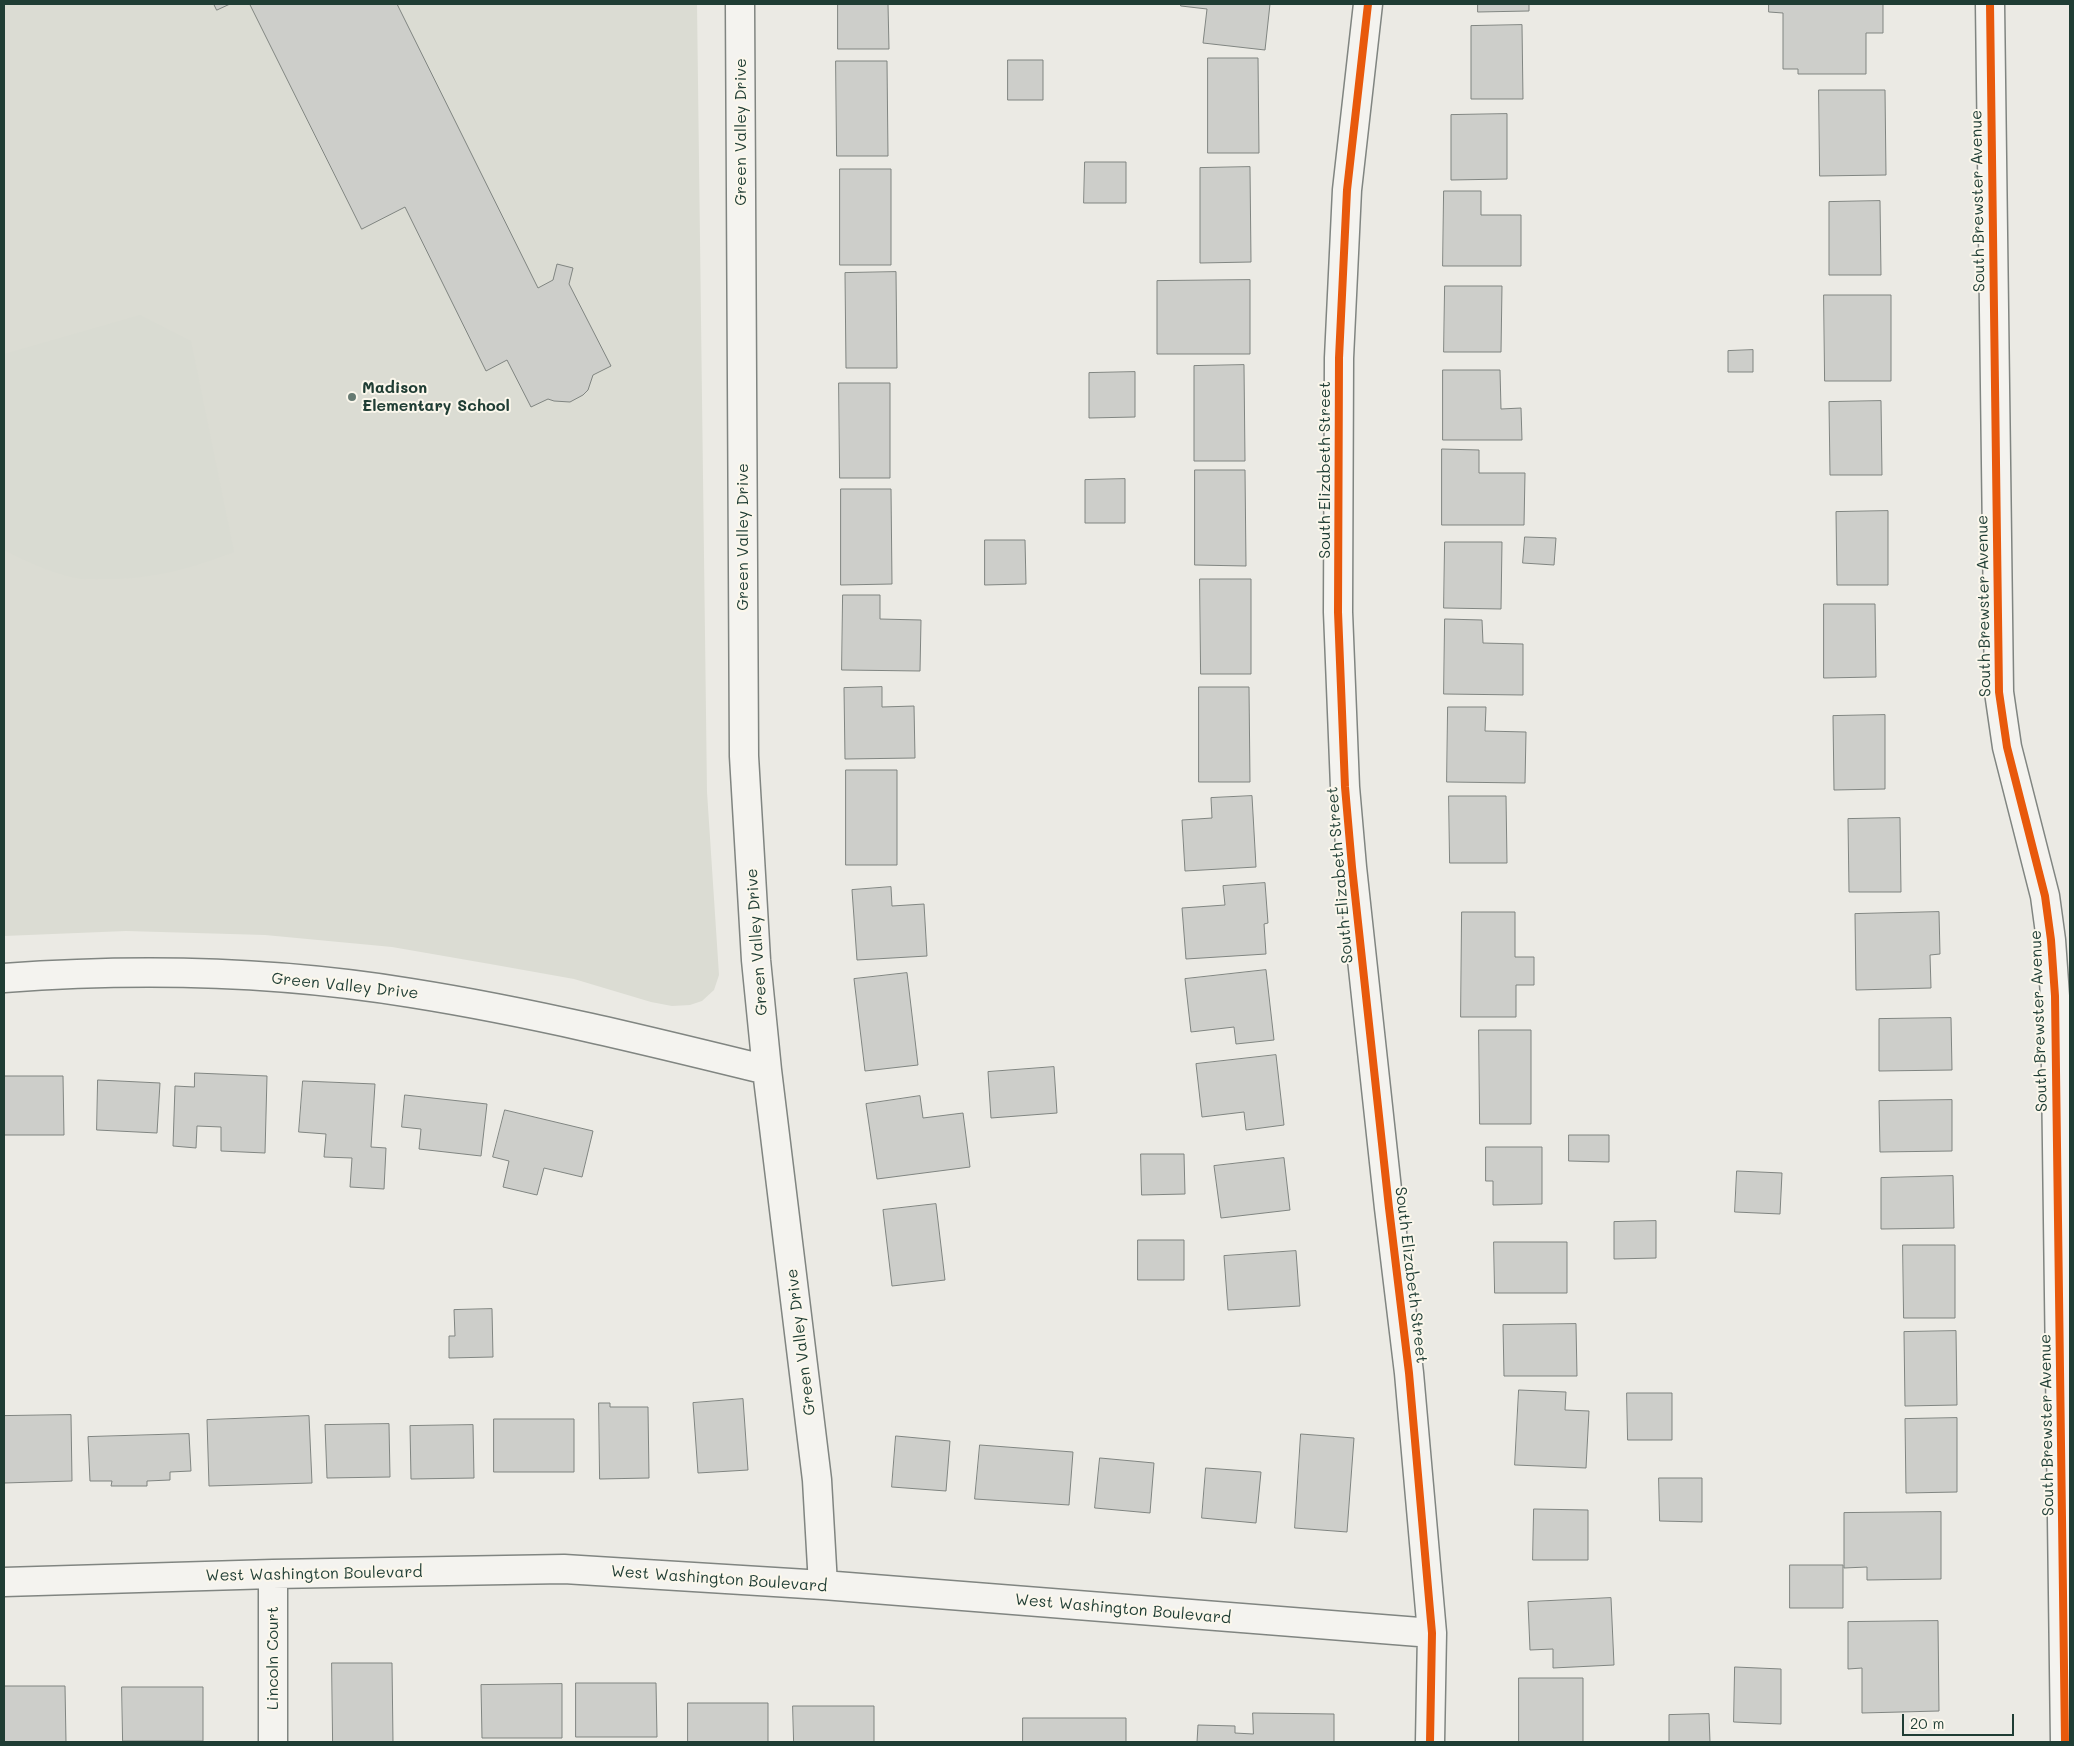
<!DOCTYPE html>
<html>
<head>
<meta charset="utf-8">
<style>
	body { margin:0 }
	#map { position:relative; width:2074px; height:1746px; overflow:hidden; background:#ebeae4; font-family:Mali,sans-serif }
	canvas { display:block }
	.frame { position:absolute; inset:0; border:5px solid #1f3d34; pointer-events:none }
	.scale { position:absolute; left:1902px; top:1714px; width:112px; height:22px; box-sizing:border-box; border:2px solid #1f3d34; border-top:0; padding-left:6px; font-size:15px; line-height:18px; white-space:nowrap; color:#1f3d34; -webkit-text-stroke:4px #fbf7ec; paint-order:stroke }
</style>
</head>
<body>
<div id="map">
<canvas width="2074" height="1746"></canvas>
<div class="frame"></div>
<div class="scale">20 m</div>
</div>
<script>
const ctx = document.querySelector('canvas').getContext('2d');
ctx.lineJoin = 'round';
function paint(path, color) { ctx.fillStyle = color; ctx.fill(path, 'evenodd'); }
function trace(path, color, width, dash) { ctx.strokeStyle = color; ctx.lineWidth = width; ctx.lineCap = dash ? 'butt' : 'round'; ctx.setLineDash(dash || []); ctx.stroke(path); }
function drawText(font, color, halo, rows, align = 'center') {
  ctx.font = font + ' Mali,sans-serif'; ctx.lineWidth = 4; ctx.setLineDash([]); ctx.textBaseline = 'middle'; ctx.strokeStyle = halo; ctx.fillStyle = color; for (const [text, x, y, turn = 0] of rows) {
    ctx.save(); ctx.translate(x, y); ctx.rotate((+turn || 0) * Math.PI / 180); ctx.textAlign = isNaN(turn) ? turn : align; if (halo) ctx.strokeText(text, 0, 0); ctx.fillText(text, 0, 0); ctx.restore();
  }
}
const built = new Path2D(`
	M 4,4 L 697,4 L 707,792 L 719,975 L 714,990 L 702,1001 L 690,1005 L 672,1006 L 651,1002 L 574,979 L 490,964 L 392,947 L 265,935 L 126,931 L 4,936 Z`);
const green = new Path2D(`
	M 140,315 L 191,341 L 234,552 C 190,569 150,580 102,579 C 94,579 84,580 75,578 C 49,572 27,562 4,550 L 4,354 Z`);
const building = new Path2D(`
	M 214,4 L 230,4 L 217,10 Z
	M 250,4 L 397,4 L 538,288 L 553,280 L 557,264 L 573,268 L 569,284 L 611,366 L 593,375 L 588,390 L 583,395 L 570,402 L 554,401 L 548,399 L 531,407 L 507,360 L 486,371 L 405,207 L 362,229 Z
	M 838,4 L 888,4 L 889,49 L 838,49 Z
	M 1181,4 L 1270,4 L 1265,50 L 1203,43 L 1207,9 L 1181,6 Z
	M 1478,4 L 1529,4 L 1529,11 L 1478,12 Z
	M 1769,4 L 1883,4 L 1883,33 L 1866,33 L 1866,74 L 1798,74 L 1798,69 L 1783,69 L 1783,13 L 1769,12 Z
	M 1522,25 L 1523,99 L 1471,99 L 1471,26 Z
	M 1208,58 L 1258,58 L 1259,153 L 1208,153 Z
	M 1008,60 L 1043,60 L 1043,100 L 1008,100 Z
	M 836,61 L 887,61 L 888,156 L 837,156 Z
	M 1819,90 L 1885,90 L 1886,175 L 1820,176 Z
	M 1507,114 L 1507,179 L 1451,180 L 1451,115 Z
	M 1085,162 L 1126,162 L 1126,203 L 1084,203 Z
	M 1250,167 L 1251,262 L 1200,263 L 1200,168 Z
	M 840,169 L 891,169 L 891,265 L 840,265 Z
	M 1444,191 L 1481,191 L 1481,215 L 1521,215 L 1521,266 L 1443,266 Z
	M 1880,201 L 1881,275 L 1829,275 L 1829,202 Z
	M 896,272 L 897,368 L 846,368 L 845,273 Z
	M 1250,280 L 1250,354 L 1157,354 L 1157,281 Z
	M 1445,286 L 1502,286 L 1501,352 L 1444,352 Z
	M 1824,295 L 1891,295 L 1891,381 L 1825,381 Z
	M 1753,350 L 1753,372 L 1728,372 L 1728,351 Z
	M 1244,365 L 1245,461 L 1194,461 L 1194,366 Z
	M 1443,370 L 1500,370 L 1501,409 L 1521,408 L 1522,440 L 1443,440 Z
	M 1135,372 L 1135,417 L 1089,418 L 1089,373 Z
	M 839,383 L 890,383 L 890,478 L 840,478 Z
	M 1881,401 L 1882,475 L 1830,475 L 1829,402 Z
	M 1442,449 L 1479,450 L 1479,473 L 1525,473 L 1524,525 L 1442,525 Z
	M 1195,470 L 1245,470 L 1246,566 L 1195,565 Z
	M 1125,479 L 1125,523 L 1085,523 L 1085,480 Z
	M 841,489 L 891,489 L 892,584 L 841,585 Z
	M 1888,511 L 1888,585 L 1837,585 L 1836,512 Z
	M 1525,537 L 1556,538 L 1554,565 L 1523,563 Z
	M 985,540 L 1025,540 L 1026,584 L 985,585 Z
	M 1445,542 L 1502,542 L 1501,609 L 1444,608 Z
	M 1200,579 L 1251,579 L 1251,674 L 1201,674 Z
	M 843,595 L 880,595 L 880,619 L 921,620 L 920,671 L 842,670 Z
	M 1824,604 L 1875,604 L 1876,677 L 1824,678 Z
	M 1445,619 L 1482,620 L 1483,643 L 1523,644 L 1523,695 L 1444,694 Z
	M 882,687 L 882,707 L 914,706 L 915,758 L 845,759 L 844,688 Z
	M 1199,687 L 1249,687 L 1250,782 L 1199,782 Z
	M 1448,707 L 1486,707 L 1485,731 L 1526,732 L 1525,783 L 1447,782 Z
	M 1885,715 L 1885,789 L 1834,790 L 1833,716 Z
	M 846,770 L 897,770 L 897,865 L 846,865 Z
	M 1252,796 L 1256,867 L 1185,871 L 1182,820 L 1212,818 L 1211,798 Z
	M 1449,796 L 1506,796 L 1507,863 L 1450,863 Z
	M 1900,818 L 1901,892 L 1849,892 L 1848,819 Z
	M 1265,883 L 1268,923 L 1264,924 L 1266,954 L 1186,959 L 1182,908 L 1225,905 L 1223,886 Z
	M 891,887 L 892,906 L 924,904 L 927,956 L 857,960 L 852,890 Z
	M 1462,912 L 1515,912 L 1515,957 L 1534,957 L 1534,985 L 1516,985 L 1516,1017 L 1461,1017 Z
	M 1939,912 L 1940,954 L 1930,955 L 1931,988 L 1856,990 L 1855,914 Z
	M 1266,970 L 1274,1040 L 1236,1044 L 1234,1027 L 1191,1032 L 1185,979 Z
	M 907,973 L 918,1065 L 865,1071 L 854,979 Z
	M 1951,1018 L 1952,1070 L 1879,1071 L 1879,1019 Z
	M 1479,1030 L 1531,1030 L 1531,1124 L 1480,1124 Z
	M 1276,1055 L 1284,1125 L 1246,1130 L 1244,1112 L 1202,1117 L 1196,1064 Z
	M 1054,1067 L 1057,1113 L 991,1118 L 988,1072 Z
	M 195,1073 L 267,1076 L 265,1153 L 221,1151 L 221,1127 L 197,1126 L 196,1148 L 173,1146 L 175,1086 L 194,1087 Z
	M 4,1076 L 63,1076 L 64,1135 L 4,1135 Z
	M 98,1080 L 160,1083 L 157,1133 L 97,1130 Z
	M 303,1081 L 375,1084 L 371,1147 L 386,1148 L 384,1189 L 350,1187 L 352,1158 L 324,1157 L 326,1134 L 299,1132 Z
	M 405,1095 L 487,1104 L 481,1156 L 419,1149 L 421,1129 L 402,1127 Z
	M 920,1096 L 923,1118 L 963,1113 L 970,1167 L 877,1179 L 866,1104 Z
	M 1952,1100 L 1952,1151 L 1880,1152 L 1879,1101 Z
	M 505,1110 L 593,1131 L 582,1177 L 544,1168 L 537,1195 L 503,1187 L 509,1161 L 493,1157 Z
	M 1569,1135 L 1609,1135 L 1609,1162 L 1569,1161 Z
	M 1486,1147 L 1542,1147 L 1542,1204 L 1493,1205 L 1493,1181 L 1486,1181 Z
	M 1141,1154 L 1184,1154 L 1185,1194 L 1142,1195 Z
	M 1284,1158 L 1290,1210 L 1221,1218 L 1214,1166 Z
	M 1737,1171 L 1782,1173 L 1780,1214 L 1735,1212 Z
	M 1953,1176 L 1954,1228 L 1881,1229 L 1881,1178 Z
	M 936,1204 L 945,1280 L 892,1286 L 883,1210 Z
	M 1656,1221 L 1656,1258 L 1614,1259 L 1614,1222 Z
	M 1138,1240 L 1184,1240 L 1184,1280 L 1138,1280 Z
	M 1494,1242 L 1567,1242 L 1567,1293 L 1495,1293 Z
	M 1903,1245 L 1955,1245 L 1955,1318 L 1904,1318 Z
	M 1296,1251 L 1300,1306 L 1228,1310 L 1224,1256 Z
	M 492,1309 L 493,1357 L 449,1358 L 449,1336 L 455,1336 L 454,1310 Z
	M 1576,1324 L 1577,1376 L 1504,1376 L 1503,1325 Z
	M 1956,1331 L 1957,1405 L 1905,1406 L 1904,1332 Z
	M 1519,1390 L 1566,1392 L 1565,1410 L 1589,1411 L 1586,1468 L 1515,1465 Z
	M 1627,1393 L 1672,1393 L 1672,1440 L 1628,1440 Z
	M 743,1399 L 748,1470 L 698,1473 L 693,1403 Z
	M 599,1403 L 610,1403 L 610,1407 L 648,1407 L 649,1478 L 600,1479 Z
	M 71,1415 L 72,1481 L 4,1483 L 4,1416 Z
	M 309,1416 L 312,1483 L 209,1486 L 207,1420 Z
	M 1957,1418 L 1957,1492 L 1906,1493 L 1905,1419 Z
	M 494,1419 L 574,1419 L 574,1472 L 494,1472 Z
	M 389,1424 L 390,1477 L 327,1478 L 325,1425 Z
	M 473,1425 L 474,1478 L 411,1479 L 410,1426 Z
	M 189,1434 L 191,1471 L 170,1472 L 170,1480 L 147,1481 L 147,1486 L 111,1486 L 112,1481 L 90,1481 L 88,1437 Z
	M 1301,1434 L 1354,1438 L 1347,1532 L 1295,1528 Z
	M 896,1436 L 950,1441 L 946,1491 L 892,1487 Z
	M 980,1445 L 1073,1452 L 1069,1505 L 975,1499 Z
	M 1100,1458 L 1154,1463 L 1150,1513 L 1095,1508 Z
	M 1206,1468 L 1261,1472 L 1256,1523 L 1202,1518 Z
	M 1659,1478 L 1702,1478 L 1702,1522 L 1660,1521 Z
	M 1534,1509 L 1588,1510 L 1588,1560 L 1533,1560 Z
	M 1941,1512 L 1941,1579 L 1867,1580 L 1867,1567 L 1844,1568 L 1844,1513 Z
	M 1790,1565 L 1843,1565 L 1843,1608 L 1790,1608 Z
	M 1611,1598 L 1614,1665 L 1553,1668 L 1553,1649 L 1530,1650 L 1528,1602 Z
	M 1938,1621 L 1939,1711 L 1862,1713 L 1862,1668 L 1848,1669 L 1848,1622 Z
	M 332,1663 L 392,1663 L 393,1742 L 333,1742 Z
	M 1735,1667 L 1781,1669 L 1781,1724 L 1734,1722 Z
	M 1519,1678 L 1583,1678 L 1583,1742 L 1519,1742 Z
	M 576,1683 L 656,1683 L 657,1737 L 576,1737 Z
	M 562,1684 L 562,1738 L 482,1738 L 481,1685 Z
	M 4,1686 L 65,1686 L 66,1742 L 4,1742 Z
	M 122,1687 L 203,1687 L 203,1741 L 123,1741 Z
	M 688,1703 L 768,1703 L 768,1742 L 688,1742 Z
	M 793,1706 L 874,1706 L 874,1742 L 794,1742 Z
	M 1253,1713 L 1334,1714 L 1334,1742 L 1197,1742 L 1198,1725 L 1235,1726 L 1235,1733 L 1253,1734 Z
	M 1709,1714 L 1710,1742 L 1669,1742 L 1669,1715 Z
	M 1023,1718 L 1126,1718 L 1126,1742 L 1023,1742 Z`);
const minor = new Path2D(`
	M 740,4 L 744,756 L 756,960 L 767,1070
	M 1368,4 L 1347,190 L 1339,358 L 1338,612 L 1345,787 L 1352,867 L 1389,1208 L 1409,1373 L 1432,1633 L 1430,1742
	M 1990,4 L 1999,692 L 2007,747 L 2045,896 L 2051,940 L 2055,996 L 2065,1742
	M 4,978 C 139,968 277,971 411,993 C 531,1012 649,1041 767,1070 L 817,1480 L 823,1585
	M 273,1574 L 273,1742
	M 4,1582 L 273,1574 L 564,1569 L 823,1585 L 1432,1633`);
const cycleway = new Path2D(`
	M 1368,4 L 1347,190 L 1339,358 L 1338,612 L 1345,787 L 1352,867 L 1389,1208 L 1409,1373 L 1432,1633 L 1430,1742
	M 1990,4 L 1999,692 L 2007,747 L 2045,896 L 2051,940 L 2055,996 L 2065,1742`);
const markers = [
	[352,397,5,"#667a72"]
];
const streetNames = [
	["Green Valley Drive",741,132,-90],
	["South Brewster Avenue",1978,201,-91],
	["South Elizabeth Street",1325,470,-90],
	["Green Valley Drive",743,537,-90],
	["South Brewster Avenue",1984,606,-91],
	["South Elizabeth Street",1340,875,-95],
	["Green Valley Drive",757,942,-94],
	["Green Valley Drive",345,986,6],
	["South Brewster Avenue",2039,1021,-92],
	["South Elizabeth Street",1411,1275,83],
	["Green Valley Drive",801,1342,-97],
	["South Brewster Avenue",2047,1425,-91],
	["West Washington Boulevard",314,1574,-1],
	["West Washington Boulevard",719,1579,4],
	["West Washington Boulevard",1123,1609,5],
	["Lincoln Court",273,1658,-90]
];
const poiNames = [
	["Madison",362,388],
	["Elementary School",362,406]
];
paint(built, '#dbdcd3');
paint(green, '#d9dbd2');
paint(building, '#cdceca');
trace(building, '#808581', 1);
trace(minor, '#808581', 31);
trace(minor, '#f4f3ef', 28);
trace(cycleway, '#e8590c', 8);
for (const [x, y, r, color] of markers) { const dot = new Path2D(); dot.arc(x, y, r, 0, 2 * Math.PI); ctx.fillStyle = color; ctx.fill(dot); trace(dot, '#fbf7ec', 2); }
drawText('16px', '#1f3d34', '#fbf7ec', streetNames);
drawText('bold 16px', '#1f3d34', '#fbf7ec', poiNames, 'left');
</script>
</body>
</html>
